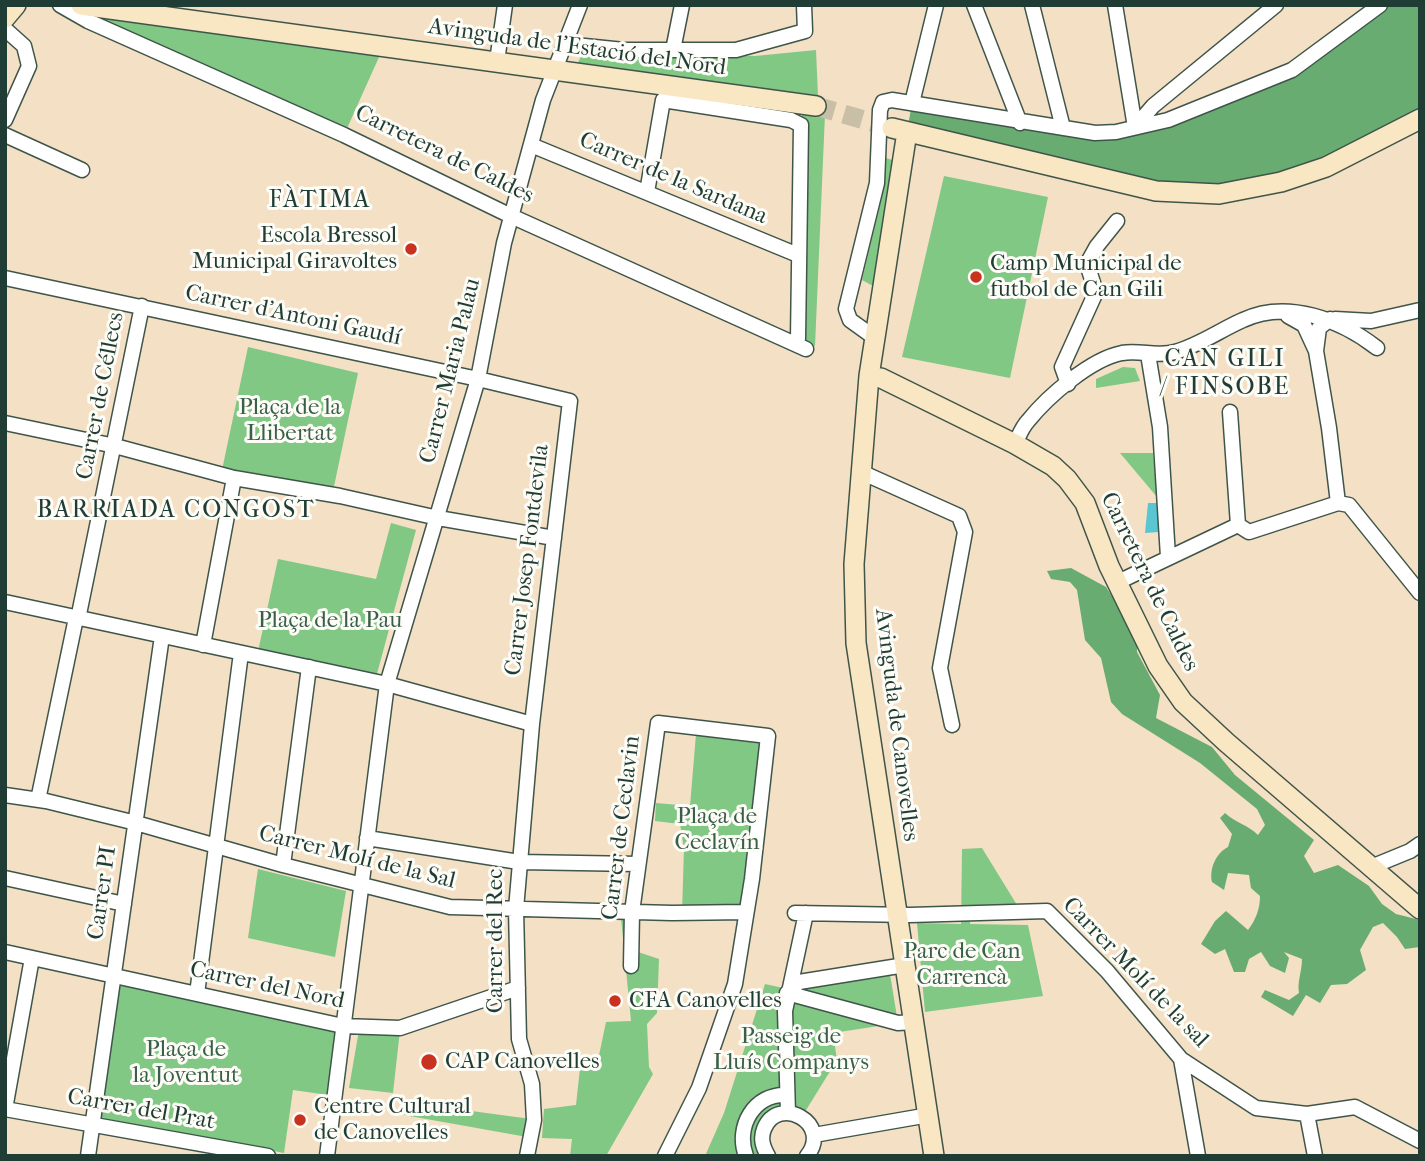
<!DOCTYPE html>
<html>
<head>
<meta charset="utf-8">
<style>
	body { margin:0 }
	#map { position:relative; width:1425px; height:1161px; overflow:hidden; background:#f4e0c4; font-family:"IM FELL French Canon",serif }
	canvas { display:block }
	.frame { position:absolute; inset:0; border:7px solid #1f3d34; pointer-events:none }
</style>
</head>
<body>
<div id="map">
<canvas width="1425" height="1161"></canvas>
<div class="frame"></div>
</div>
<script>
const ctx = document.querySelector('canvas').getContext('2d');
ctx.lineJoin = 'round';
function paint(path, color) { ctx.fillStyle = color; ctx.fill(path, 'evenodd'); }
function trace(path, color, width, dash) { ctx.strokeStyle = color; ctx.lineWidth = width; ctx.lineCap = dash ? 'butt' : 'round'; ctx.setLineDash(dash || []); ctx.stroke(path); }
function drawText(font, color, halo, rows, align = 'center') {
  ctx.font = font + ' "IM FELL French Canon",serif'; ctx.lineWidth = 6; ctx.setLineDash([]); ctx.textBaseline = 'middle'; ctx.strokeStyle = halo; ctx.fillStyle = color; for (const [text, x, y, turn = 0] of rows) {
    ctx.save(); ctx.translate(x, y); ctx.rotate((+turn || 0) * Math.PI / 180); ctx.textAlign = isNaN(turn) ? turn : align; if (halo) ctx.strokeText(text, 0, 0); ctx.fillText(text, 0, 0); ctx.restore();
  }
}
const green = new Path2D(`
	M 96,8 L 384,46 L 344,135 L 89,21 Z
	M 816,50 L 818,96 L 575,68 L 584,51 L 755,56 Z
	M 802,109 L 825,114 L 815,346 L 803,343 Z
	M 886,158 L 895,161 L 873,286 L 862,280 L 884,188 Z
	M 944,176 L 1048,197 L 1010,378 L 902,357 Z
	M 248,347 L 358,373 L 333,491 L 222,470 Z
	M 1123,367 L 1135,368 L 1140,381 L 1096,388 L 1096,379 Z
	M 1120,453 L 1153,453 L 1157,497 Z
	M 391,523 L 416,530 L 375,681 L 257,656 L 278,559 L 376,579 Z
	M 696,734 L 767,743 L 741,912 L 682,913 L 684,848 L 680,824 L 655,821 L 656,803 L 690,806 Z
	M 982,848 L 1017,905 L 971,907 L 970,924 L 1028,925 L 1043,996 L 925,1012 L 917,923 L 961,924 L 962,849 Z
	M 258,869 L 346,891 L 335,957 L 248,938 Z
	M 621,918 L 639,921 L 638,952 L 659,959 L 657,1013 L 647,1024 L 649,1067 L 653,1074 L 606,1156 L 570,1156 L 572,1139 L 542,1138 L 544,1109 L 576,1105 L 580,1068 L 597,1065 L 606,1022 L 631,1021 Z
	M 890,974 L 898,1023 L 833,1033 L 837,1060 L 803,1115 L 762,1123 L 766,1156 L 705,1156 L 724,1113 L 765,984 L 783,988 Z
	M 118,977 L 343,1026 L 335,1096 L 293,1090 L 284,1153 L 96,1117 Z
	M 359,1030 L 400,1030 L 393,1093 L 349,1088 Z
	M 406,1099 L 415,1102 L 415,1106 L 448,1111 L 449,1108 L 531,1119 L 527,1137 L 404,1115 Z`);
const forest = new Path2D(`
	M 1380,5 L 1420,5 L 1420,119 L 1383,139 L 1219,194 L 907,132 L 912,103 L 1116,132 L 1292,70 Z
	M 1071,568 L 1106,587 L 1137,635 L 1137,652 L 1160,695 L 1156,718 L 1212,747 L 1235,775 L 1314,840 L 1304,856 L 1314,873 L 1338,865 L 1369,886 L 1382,904 L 1396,914 L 1420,920 L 1420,947 L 1405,949 L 1397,937 L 1383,923 L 1373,927 L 1360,950 L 1366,970 L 1347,984 L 1331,985 L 1320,1003 L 1306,995 L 1293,1016 L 1261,997 L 1265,990 L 1289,1000 L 1299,993 C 1297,981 1302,972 1302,959 L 1284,952 L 1289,958 L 1285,973 L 1270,966 L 1261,952 L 1249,959 L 1245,972 L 1234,972 L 1225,949 L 1215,954 L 1201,944 L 1215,921 L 1226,911 L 1248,930 C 1256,919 1260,909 1260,896 L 1251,888 L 1249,875 L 1228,873 L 1224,890 L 1212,882 C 1209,869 1216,853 1228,847 L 1232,834 L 1220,818 L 1225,813 C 1236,823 1248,825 1258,835 L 1265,825 L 1257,809 L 1200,763 L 1122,714 L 1111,702 L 1101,658 L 1085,640 L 1077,590 L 1070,582 L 1051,579 L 1047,571 Z`);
const water = new Path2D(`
	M 1148,503 L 1157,503 L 1159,532 L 1145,533 Z`);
const secondaryTunnel = new Path2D(`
	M 816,106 L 892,128`);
const street = new Path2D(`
	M 60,5 L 88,21 L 344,135 L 511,216 L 806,349
	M 974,5 L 1020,123
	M 1032,5 L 1063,128
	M 1115,5 L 1135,127
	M 5,29 L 24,46 L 29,66 L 5,120
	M 565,44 L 624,50 L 736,50 L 805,31 L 804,5
	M 673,50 L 682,5
	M 497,61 L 505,5
	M 912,103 L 936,5
	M 1135,127 L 1153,106 L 1276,5
	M 5,135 L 82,170
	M 531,145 L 798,255
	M 647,192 L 663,100 L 791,120 L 801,125 L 798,339
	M 5,278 L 478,379 L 570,401 L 532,724 L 516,909 L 519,1039 L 532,1084 L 534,1120 L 527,1156
	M 1288,316 L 1304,325 L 1316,351
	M 1330,319 L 1319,328 L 1316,351 L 1329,428 L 1338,503
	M 1335,319 L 1371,321 L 1420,310
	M 875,338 L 850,320 L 846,309 L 877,183 L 880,110 L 883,102 L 892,100 L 1095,133 L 1116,132 L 1168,120 L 1292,70 L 1380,5
	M 1148,354 L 1160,427 L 1168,557
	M 1068,384 L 1062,367 L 1096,292 L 1087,264 L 1097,246 L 1117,221
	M 1230,412 L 1238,525
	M 5,423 L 115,446 L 234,478 L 340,496 L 438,518 L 554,538
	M 1015,444 C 1019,436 1022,427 1028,421 C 1048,396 1091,359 1122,353 C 1140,350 1158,357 1175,352 C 1200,345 1220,330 1243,320 C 1287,299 1341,320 1377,348
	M 861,472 L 959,516 L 965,532 L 940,668 L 952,725
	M 1118,582 L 1238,525 L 1249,532 L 1338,503 L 1349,505 L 1420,593
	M 5,602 L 387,684 L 532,724
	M 78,619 L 142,306
	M 203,645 L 234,478
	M 5,795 L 46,801 L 136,823 L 283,865 L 450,907 L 672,913 L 746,912
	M 38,800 L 76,618
	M 367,838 L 519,862 L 638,864
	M 283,865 L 309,667
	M 1371,867 L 1410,851 L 1420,844
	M 5,878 L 124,904
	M 795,913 L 910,915 L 1047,911 L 1107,971 L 1181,1059 L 1256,1108 L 1307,1114 L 1355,1107 L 1420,1141
	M 5,952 L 343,1026 L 400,1028 L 518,988
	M 631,966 L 632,912 L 658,723 L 768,736 L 752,879 L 735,984 L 699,1088 L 665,1156
	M 787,993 L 898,1023 L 914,1022
	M 787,993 L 799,982 L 905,965
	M 197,994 L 241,653
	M 1181,1059 L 1198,1156
	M 5,1109 L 268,1156
	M 5,1109 L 32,958
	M 788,1113 L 785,1011 L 806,913
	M 1307,1114 L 1315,1156
	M 814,1135 L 929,1115
	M 88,1156 L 162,636
	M 327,1156 L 387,684 L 478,379 L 504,243 L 543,100 L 580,5
	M 746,1156 C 735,1127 754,1093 787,1095
	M 768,1156 C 763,1147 760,1139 764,1129 C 778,1094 833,1123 807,1156`);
const secondary = new Path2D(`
	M 81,5 L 816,106
	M 5,18 L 16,5
	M 892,128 L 1156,191 L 1219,194 L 1281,182 L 1326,167 L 1420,119
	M 907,132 L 869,376 L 854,564 L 856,643 L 934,1156
	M 869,376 L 881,378 L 1015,444 L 1053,466 L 1067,479 L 1085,503 L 1109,566 L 1158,666 L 1183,702 L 1226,742 L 1420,909`);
const markers = [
	[411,249,7,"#c8321e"],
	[976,277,7,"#c8321e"],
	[615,1001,7,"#c8321e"],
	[429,1062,9,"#c8321e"],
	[300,1120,7,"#c8321e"]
];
const streetNames = [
	["Avinguda de l'Estació del Nord",577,48,8],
	["Carretera de Caldes",444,155,26],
	["Carrer de la Sardana",673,179,23],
	["Carrer d'Antoni Gaudí",293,316,12],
	["Carrer Maria Palau",451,371,-76],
	["Carrer de Céllecs",101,396,-79],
	["Carrer Josep Fontdevila",528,560,-83],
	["Carretera de Caldes",1149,582,64],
	["Avinguda de Canovelles",896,725,83],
	["Carrer de Ceclavin",622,828,-83],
	["Carrer Molí de la Sal",357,858,14],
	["Carrer PI",103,893,-82],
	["Carrer del Rec",496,941,-90],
	["Carrer Molí de la sal",1135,973,46],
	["Carrer del Nord",267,986,12],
	["Carrer del Prat",141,1110,10]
];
const poiNames = [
	["Escola Bressol",397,236,"right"],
	["Municipal Giravoltes",397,262,"right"],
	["Camp Municipal de",990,264],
	["futbol de Can Gili",990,290],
	["CFA Canovelles",629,1001],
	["CAP Canovelles",445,1062],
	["Centre Cultural",314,1107],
	["de Canovelles",314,1133]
];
const parkNames = [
	["Plaça de la",290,408],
	["Llibertat",290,434],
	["Plaça de la Pau",330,621],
	["Plaça de",717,817],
	["Ceclavín",717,843],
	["Parc de Can",962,952],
	["Carrencà",962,978],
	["Passeig de",791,1037],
	["Lluís Companys",791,1063],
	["Plaça de",186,1050],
	["la Joventut",186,1076]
];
const neighbourhoodNames = [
	["FÀTIMA",320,201],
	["CAN GILI",1225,360],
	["/ FINSOBE",1225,388],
	["BARRIADA CONGOST",176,511]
];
paint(green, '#81c884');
paint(forest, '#68ac72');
paint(water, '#59c6d1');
trace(secondaryTunnel, '#c9bfa7', 19, [19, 10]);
trace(street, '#3f554a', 17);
trace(secondary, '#3f554a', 22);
trace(street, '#fff', 14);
trace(secondary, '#f9e7c3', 19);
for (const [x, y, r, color] of markers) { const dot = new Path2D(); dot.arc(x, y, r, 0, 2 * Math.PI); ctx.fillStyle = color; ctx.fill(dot); trace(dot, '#fdfcf7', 2.5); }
drawText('23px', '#1f3d34', '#fdfcf7', streetNames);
drawText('23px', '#1f3d34', '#fdfcf7', poiNames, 'left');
drawText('23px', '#386048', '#fdfcf7', parkNames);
ctx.letterSpacing = '2px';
drawText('24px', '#1f3d34', '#fdfcf7', neighbourhoodNames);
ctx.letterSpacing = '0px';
</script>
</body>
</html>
